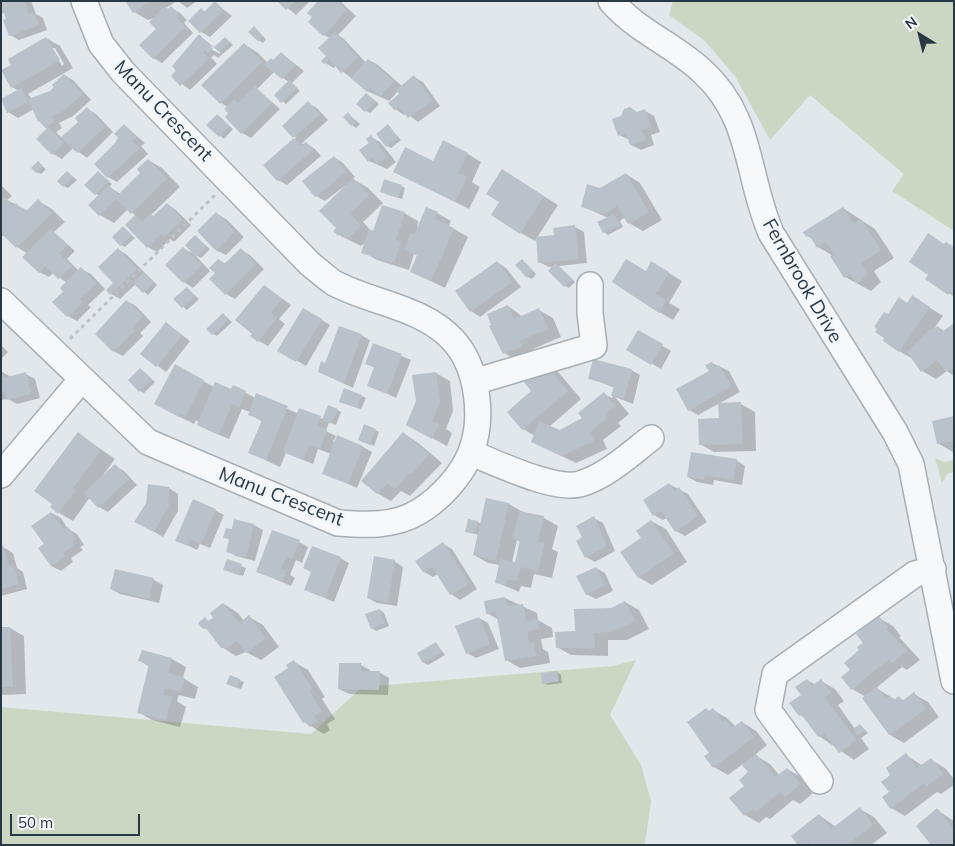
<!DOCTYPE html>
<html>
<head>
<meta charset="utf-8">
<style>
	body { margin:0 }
	#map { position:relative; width:955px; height:846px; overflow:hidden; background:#e2e7eb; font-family:Mulish,sans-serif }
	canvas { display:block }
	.frame { position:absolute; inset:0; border:2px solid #293845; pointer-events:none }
	.north { position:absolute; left:895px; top:10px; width:50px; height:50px; -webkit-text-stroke:4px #f2f6f8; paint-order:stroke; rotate:324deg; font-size:14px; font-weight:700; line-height:20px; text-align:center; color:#293845 }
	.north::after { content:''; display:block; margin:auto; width:18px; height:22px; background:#293845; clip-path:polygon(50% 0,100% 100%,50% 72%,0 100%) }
	.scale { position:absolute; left:10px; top:814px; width:130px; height:22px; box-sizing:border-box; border:2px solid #293845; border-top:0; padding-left:6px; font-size:15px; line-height:18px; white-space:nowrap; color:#293845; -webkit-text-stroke:4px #f2f6f8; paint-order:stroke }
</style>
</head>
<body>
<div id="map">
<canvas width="955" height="846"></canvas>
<div class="frame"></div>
<div class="north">N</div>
<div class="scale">50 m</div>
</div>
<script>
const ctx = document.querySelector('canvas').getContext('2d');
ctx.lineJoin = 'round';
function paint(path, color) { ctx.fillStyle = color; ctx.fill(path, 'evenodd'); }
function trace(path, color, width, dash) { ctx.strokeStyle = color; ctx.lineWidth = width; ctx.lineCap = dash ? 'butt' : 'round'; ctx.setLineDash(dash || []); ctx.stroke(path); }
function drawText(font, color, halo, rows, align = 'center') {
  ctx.font = font + ' Mulish,sans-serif'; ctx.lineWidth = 5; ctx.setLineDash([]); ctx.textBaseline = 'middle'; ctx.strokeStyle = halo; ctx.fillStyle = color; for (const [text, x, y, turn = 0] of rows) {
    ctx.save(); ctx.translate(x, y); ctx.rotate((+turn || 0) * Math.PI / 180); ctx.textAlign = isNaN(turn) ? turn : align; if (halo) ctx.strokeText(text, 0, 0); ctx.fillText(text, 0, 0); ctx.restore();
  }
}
const green = new Path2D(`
	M 673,1 L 954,1 L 954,231 L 892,191 L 904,174 L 810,95 L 770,140 L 735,76 L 704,40 L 669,15 Z
	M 935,458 L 944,462 L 954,460 L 954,472 L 947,474 L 942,483 Z
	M 636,660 L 610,715 L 641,765 L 651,801 L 645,843 L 642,845 L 1,845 L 1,707 L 311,734 L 362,687 L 613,666 Z`);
const shadow = new Path2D(`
	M 7,1 L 31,1 L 36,14 L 43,18 L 47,30 L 19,40 L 10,35 L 8,19 L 7,15 L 1,12 L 1,3 Z
	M 127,1 L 177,1 L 166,8 L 169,10 L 171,8 L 180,13 L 187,20 L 184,23 L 193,33 L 162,63 L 153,58 L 157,29 L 156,17 L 148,20 L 134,12 Z
	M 178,1 L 197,1 L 187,8 Z
	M 279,1 L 310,1 L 296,15 Z
	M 320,1 L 340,1 L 356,16 L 338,35 L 344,39 L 366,63 L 369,60 L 378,65 L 402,86 L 414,77 L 423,82 L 440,106 L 418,122 L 406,113 L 404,115 L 395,109 L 401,94 L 398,91 L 389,101 L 367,91 L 336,66 L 334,68 L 325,63 L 330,38 L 324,35 Z
	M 215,3 L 232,16 L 210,37 L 201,32 L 190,21 L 201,10 L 206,12 Z
	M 254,28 L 266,39 L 263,43 L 258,40 Z
	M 200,36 L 215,48 L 229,41 L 233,45 L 218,58 L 214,55 L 211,57 L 217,64 L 190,90 L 172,76 ZM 209,45 L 220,51 L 220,54 L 207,47 Z
	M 46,38 L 60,46 L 73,68 L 28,94 L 32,99 L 51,92 L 64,75 L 73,80 L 91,100 L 73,116 L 59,123 L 62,128 L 56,132 L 62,138 L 80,122 L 87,109 L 96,114 L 113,132 L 87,158 L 73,148 L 62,159 L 53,154 L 47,129 L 39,121 L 34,109 L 18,118 L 8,112 L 2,100 L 19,91 L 12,87 L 12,65 ZM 52,48 L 55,48 L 64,64 L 62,66 Z
	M 244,44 L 258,53 L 268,63 L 274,61 L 281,53 L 304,71 L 292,83 L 300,91 L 286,104 L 276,95 L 289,82 L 274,72 L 257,89 L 280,109 L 251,138 L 242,133 L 228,107 L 221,103 Z
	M 367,94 L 379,104 L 370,113 L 366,111 Z
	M 308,103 L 317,108 L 328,120 L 301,144 L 306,143 L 315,149 L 321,156 L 287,185 L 278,180 L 265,165 L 296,138 L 283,126 Z
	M 627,109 L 639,113 L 645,111 L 654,116 L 660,132 L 651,135 L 654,145 L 641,150 L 631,145 L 630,140 L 619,135 L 622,117 Z
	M 348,114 L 360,124 L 356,128 L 352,125 Z
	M 217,115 L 233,129 L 224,139 L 208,125 Z
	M 124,125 L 145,143 L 141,146 L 148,154 L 117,182 L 108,177 L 116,144 Z
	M 388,126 L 401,140 L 391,148 L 387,146 Z
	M 371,137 L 380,142 L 396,162 L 387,169 L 369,161 Z
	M 468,154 L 481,162 L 472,182 L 480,187 L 469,209 L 394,171 Z
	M 334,157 L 343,163 L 355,177 L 353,179 L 368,188 L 383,203 L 363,222 L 372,232 L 404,213 L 418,221 L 417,231 L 437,213 L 451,221 L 449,226 L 468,237 L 445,288 L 412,272 L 418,256 L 414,254 L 409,270 L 377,260 L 363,252 L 366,242 L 361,246 L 339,235 L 338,228 L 347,186 L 346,185 L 325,201 L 316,196 Z
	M 148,160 L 162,168 L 180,187 L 151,215 L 154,217 L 167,204 L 176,210 L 191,225 L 174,242 L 170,239 L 157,252 L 148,247 L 127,225 L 136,216 L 128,209 L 114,223 L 100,215 L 99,196 L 86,185 L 98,172 L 112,184 L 109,187 L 121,194 L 142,173 Z
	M 38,163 L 46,169 L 41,174 L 36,172 Z
	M 67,172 L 77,180 L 68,188 L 64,186 Z
	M 626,174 L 640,183 L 662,220 L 643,231 L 629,223 L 625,217 L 620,221 L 623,227 L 608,235 L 604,232 L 608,218 L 582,206 L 601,189 Z
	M 516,179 L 558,205 L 535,241 L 521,233 Z
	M 1,185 L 12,196 L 7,200 L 28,211 L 38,201 L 52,209 L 65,222 L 54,232 L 75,251 L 67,259 L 79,271 L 81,269 L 91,274 L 105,289 L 88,305 L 91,307 L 77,321 L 68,316 L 65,292 L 67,283 L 53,273 L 49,277 L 39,272 L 28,254 L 17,247 L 6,236 L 1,236 Z
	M 401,186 L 405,188 L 402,199 L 386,194 Z
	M 843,208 L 875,229 L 894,258 L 874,271 L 881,282 L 871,291 L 845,277 L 833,256 L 818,247 L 814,240 L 807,236 Z
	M 217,214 L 226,219 L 244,237 L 226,255 L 216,250 Z
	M 575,227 L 584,232 L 587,263 L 559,266 L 575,282 L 569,288 L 565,286 L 553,267 L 549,267 L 539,262 L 555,236 Z
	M 123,228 L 135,238 L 125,247 L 121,245 Z
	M 195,236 L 210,249 L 201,258 L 195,255 Z
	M 945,245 L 954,248 L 954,296 L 948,293 Z
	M 183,248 L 194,254 L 210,271 L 193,288 L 184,282 L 167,265 Z
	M 118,249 L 127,255 L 157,285 L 148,295 L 136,284 L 120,299 L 111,294 L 115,283 Z
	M 241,250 L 250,255 L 264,269 L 235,299 L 226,294 L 216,273 L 219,260 L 226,264 Z
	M 497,262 L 506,268 L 521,287 L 480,317 L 471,311 L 457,292 Z
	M 526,263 L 536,274 L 532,279 L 528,277 Z
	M 652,263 L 682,281 L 669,303 L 680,309 L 673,320 L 659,312 L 646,272 Z
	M 265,286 L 291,305 L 279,319 L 285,324 L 268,346 L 259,341 L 254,333 Z
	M 187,288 L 199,299 L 187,310 L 175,299 Z
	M 913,297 L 943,316 L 933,330 L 938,327 L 944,331 L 954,325 L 954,376 L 947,371 L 936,379 L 922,371 L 913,359 L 899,351 L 888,316 L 908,304 Z
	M 127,301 L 136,306 L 151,322 L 140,333 L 143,336 L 123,356 L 113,351 Z
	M 508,306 L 523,317 L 539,310 L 553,318 L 561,337 L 533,349 L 535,354 L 518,361 L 504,353 Z
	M 304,309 L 330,325 L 306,366 L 279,350 Z
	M 223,315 L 232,322 L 217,336 L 213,334 Z
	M 166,323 L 190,341 L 166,372 L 142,354 Z
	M 639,332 L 671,351 L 661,369 L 628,350 Z
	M 361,335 L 370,340 L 353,388 L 319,372 Z
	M 374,344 L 411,360 L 396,398 L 369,385 L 375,368 L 367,364 Z
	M 1,345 L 8,352 L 1,359 Z
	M 712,363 L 729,371 L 740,392 L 698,415 L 689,410 L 711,371 Z
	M 545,365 L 559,373 L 581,399 L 549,427 L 560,431 L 584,418 L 604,394 L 612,398 L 615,388 L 590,378 L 631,370 L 640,375 L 633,404 L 615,397 L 629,414 L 618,423 L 621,426 L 603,440 L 607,449 L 576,463 L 547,449 L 535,436 L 523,429 L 533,391 Z
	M 175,366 L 214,387 L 232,390 L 233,387 L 256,398 L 257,395 L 299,414 L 324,419 L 337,410 L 341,412 L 336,425 L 329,422 L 326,431 L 336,436 L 333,442 L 363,447 L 372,452 L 357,488 L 324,473 L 331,454 L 318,449 L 313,464 L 286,453 L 280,467 L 250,453 L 263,422 L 249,414 L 250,412 L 242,409 L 229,439 L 208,430 L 196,420 L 194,424 L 170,412 Z
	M 140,369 L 155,382 L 144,393 L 140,391 Z
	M 1,371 L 11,377 L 26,374 L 35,379 L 40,398 L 17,404 L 8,399 L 1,400 Z
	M 436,373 L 450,381 L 453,411 L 446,429 L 452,433 L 447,446 L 421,432 Z
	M 362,396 L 366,398 L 361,409 L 345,404 Z
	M 720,404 L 741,404 L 755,412 L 756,451 L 714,452 L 700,444 L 720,419 Z
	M 954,417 L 954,452 L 953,452 L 939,444 Z
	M 375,430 L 379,432 L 374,446 L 364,442 Z
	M 403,433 L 417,442 L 442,463 L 410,496 L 401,491 L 391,501 L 377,493 Z
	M 79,434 L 115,459 L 101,478 L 115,466 L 124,471 L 137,485 L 108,512 L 99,507 L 90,497 L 73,521 L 59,513 Z
	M 736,460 L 745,466 L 742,485 L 714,480 L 713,485 L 697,482 L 688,477 Z
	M 669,484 L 688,494 L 707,522 L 685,536 L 676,531 L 667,518 L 663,520 L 654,515 Z
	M 169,488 L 178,494 L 178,511 L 163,537 L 136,521 Z
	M 486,499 L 509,504 L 523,512 L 544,518 L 558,526 L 552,549 L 558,552 L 552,578 L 534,574 L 531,588 L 521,586 L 519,592 L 496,582 L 500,565 L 488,563 L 474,555 L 478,535 L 467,531 L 478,522 L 481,524 ZM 517,540 L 520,542 L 516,564 L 512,563 Z
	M 215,510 L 224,515 L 210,548 L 200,544 L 197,550 L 177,540 Z
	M 52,513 L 61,518 L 68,529 L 77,534 L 84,545 L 80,547 L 83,550 L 71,558 L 73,562 L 61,571 L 51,566 L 46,545 Z
	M 594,518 L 603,523 L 615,551 L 595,562 L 586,557 L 584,538 Z
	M 651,521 L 666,529 L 687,562 L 652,585 L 638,577 L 643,539 Z
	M 254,525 L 263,530 L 255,561 L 236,556 L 227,551 L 230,540 L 225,537 Z
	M 299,542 L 308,547 L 302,563 L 296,560 L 290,575 L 295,578 L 291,586 L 257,571 Z
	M 443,544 L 452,549 L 477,589 L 460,600 L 451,594 L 438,574 L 433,577 L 424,572 Z
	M 3,547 L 13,553 L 17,568 L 23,572 L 27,589 L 1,596 L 1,548 Z
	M 340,558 L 349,563 L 334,602 L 306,590 Z
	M 394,561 L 403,567 L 397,606 L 377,603 L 368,598 Z
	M 241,566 L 246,568 L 243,576 L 229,572 Z
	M 596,568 L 605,573 L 613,591 L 596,599 L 586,594 Z
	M 116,570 L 154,580 L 163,585 L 159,603 L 120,594 L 111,589 Z
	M 505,598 L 537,613 L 538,620 L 552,628 L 553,637 L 541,639 L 543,649 L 548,652 L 550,663 L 520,668 L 506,660 L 499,620 L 487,613 Z
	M 625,602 L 639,610 L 649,629 L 627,640 L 608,640 L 608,656 L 571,655 L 557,647 L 612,609 Z
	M 224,604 L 238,613 L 244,621 L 249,617 L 263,625 L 279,647 L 261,660 L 246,652 L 236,656 L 222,647 L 210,631 L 204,628 L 205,619 L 210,622 L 215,618 Z
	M 380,610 L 384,613 L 389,626 L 376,631 L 372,628 Z
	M 479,618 L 488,623 L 499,649 L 476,658 L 467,653 Z
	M 879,618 L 893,626 L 901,636 L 899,637 L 920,660 L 907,670 L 902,667 L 876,688 L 896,700 L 899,698 L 905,701 L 914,694 L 928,702 L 939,717 L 904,743 L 890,735 L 866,697 L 852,689 L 851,670 Z
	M 10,628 L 24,636 L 26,694 L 1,695 L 1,629 Z
	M 436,643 L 445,655 L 428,665 L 424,663 Z
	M 142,652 L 172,659 L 186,667 L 183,678 L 198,687 L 195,699 L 179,695 L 177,701 L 186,707 L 180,727 L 152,720 L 138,712 L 150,667 L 140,661 Z
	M 294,662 L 308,670 L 325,697 L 322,699 L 335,719 L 327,724 L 330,730 L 324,734 L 304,722 L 290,669 Z
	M 361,665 L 370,670 L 370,672 L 379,672 L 389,678 L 388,695 L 349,694 L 339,689 Z
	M 557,672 L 561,675 L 562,683 L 548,685 L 544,683 Z
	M 239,680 L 244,682 L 241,689 L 232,686 Z
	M 807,680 L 816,685 L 821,681 L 835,689 L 844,701 L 838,705 L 855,729 L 860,725 L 868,733 L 861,738 L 869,749 L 854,760 L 819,736 L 807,719 L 800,715 Z
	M 706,709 L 710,712 L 713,710 L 727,718 L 736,727 L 742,722 L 756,731 L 767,745 L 755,755 L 770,764 L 779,775 L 787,769 L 801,777 L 813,793 L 800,804 L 793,800 L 770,819 L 766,817 L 759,823 L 745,815 L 746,786 L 750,773 L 743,764 L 728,775 L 714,767 Z
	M 906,755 L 923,766 L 931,760 L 945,768 L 954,779 L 954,785 L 941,794 L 937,792 L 905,816 L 891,808 L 890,793 L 892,775 Z
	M 860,809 L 874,817 L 887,833 L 871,845 L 799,845 L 819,815 L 836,827 Z
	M 937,810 L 954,821 L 954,845 Z`);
const building = new Path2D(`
	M 24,1 L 29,14 L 34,12 L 39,25 L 9,36 L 3,20 L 6,19 L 4,12 L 1,13 L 1,2 Z
	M 125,1 L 151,1 L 133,13 Z
	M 215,1 L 224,10 L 200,33 L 188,21 L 201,8 L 204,12 Z
	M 277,1 L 295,1 L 286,10 Z
	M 318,1 L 338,1 L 347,10 L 323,36 L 308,22 L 312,17 L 307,13 Z
	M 165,6 L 168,9 L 171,6 L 179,14 L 176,17 L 185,27 L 153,59 L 139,45 L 156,29 L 149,22 Z
	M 254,26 L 263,36 L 258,41 L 248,32 Z
	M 335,32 L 358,57 L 341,73 L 329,59 L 324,64 L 321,61 L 326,56 L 318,48 Z
	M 199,34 L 213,49 L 208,53 L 205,50 L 203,52 L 209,58 L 180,86 L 171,76 L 176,71 L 172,66 Z
	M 46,37 L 60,60 L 11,88 L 1,70 L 11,65 L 8,59 Z
	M 225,37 L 230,42 L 219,52 L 214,47 Z
	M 244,43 L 262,62 L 220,104 L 201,85 Z
	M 281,52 L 295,65 L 282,79 L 264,65 L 271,58 L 273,60 Z
	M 368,59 L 394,81 L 380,97 L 370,88 L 367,92 L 351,78 Z
	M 64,74 L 83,94 L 63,111 L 51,117 L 54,122 L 45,128 L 40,121 L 38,122 L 28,99 L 50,91 L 54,87 L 52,85 Z
	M 414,75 L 432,101 L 408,118 L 399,107 L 394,110 L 388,103 L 399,94 L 396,90 Z
	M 289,80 L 297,88 L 281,103 L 274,95 Z
	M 255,86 L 272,103 L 241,134 L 225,117 L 228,113 L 224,109 L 234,99 L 238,103 Z
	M 21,88 L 28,102 L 7,113 L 1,99 Z
	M 366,93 L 375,101 L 365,112 L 356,104 Z
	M 308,101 L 320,114 L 293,138 L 282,126 Z
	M 87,107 L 105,127 L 77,153 L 61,137 L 78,122 L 75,118 Z
	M 630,107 L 637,112 L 645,109 L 651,127 L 642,130 L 646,140 L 630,145 L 626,133 L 618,136 L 612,119 L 621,116 L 624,109 Z
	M 348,112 L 356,122 L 351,126 L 343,117 Z
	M 217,114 L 230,126 L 219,137 L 206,125 Z
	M 124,124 L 137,137 L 132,141 L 140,148 L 107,178 L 94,164 L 115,143 L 118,137 L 114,134 Z
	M 388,124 L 398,137 L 386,147 L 376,134 Z
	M 48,127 L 64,143 L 52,155 L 36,139 Z
	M 371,135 L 387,157 L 377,164 L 372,158 L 368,162 L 359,150 L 369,143 L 366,139 Z
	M 294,138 L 301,146 L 306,142 L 313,150 L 277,181 L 263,165 Z
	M 443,140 L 468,153 L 458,173 L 467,177 L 455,202 L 393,172 L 405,147 L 433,161 Z
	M 334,156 L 346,172 L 315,197 L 302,181 Z
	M 148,159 L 167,178 L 131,214 L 116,199 L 99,216 L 88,205 L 109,185 L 118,195 L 140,173 L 137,169 Z
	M 38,161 L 43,166 L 36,173 L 31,168 Z
	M 502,169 L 544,196 L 520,234 L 491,215 L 499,202 L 486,194 Z
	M 67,171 L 73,177 L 63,187 L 57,181 Z
	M 98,171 L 109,181 L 95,195 L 84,185 Z
	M 626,173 L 649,212 L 628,224 L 617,206 L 604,214 L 581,207 L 587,184 L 600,188 Z
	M 353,178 L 369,195 L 350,213 L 361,226 L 347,239 L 341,233 L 338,236 L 333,231 L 336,228 L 319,211 Z
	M 384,179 L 402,185 L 398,198 L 380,192 Z
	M 4,197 L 13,206 L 16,203 L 25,212 L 38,199 L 52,213 L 16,248 L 1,233 L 1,200 Z
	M 167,203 L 183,219 L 164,237 L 161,234 L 147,248 L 125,225 L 135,215 L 142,222 L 151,214 L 153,216 Z
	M 382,205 L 405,212 L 396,240 L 401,242 L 394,263 L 361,253 L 369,229 L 373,231 Z
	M 426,207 L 438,212 L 435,219 L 454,228 L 431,281 L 410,272 L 417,255 L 404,250 L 411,233 L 414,235 Z
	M 843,207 L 854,224 L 861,219 L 881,250 L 861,263 L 868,274 L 857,284 L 850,274 L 844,278 L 830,256 L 834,254 L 826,242 L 817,248 L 809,235 L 806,237 L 803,232 Z
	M 216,212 L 235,231 L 216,251 L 197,231 Z
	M 614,214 L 620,225 L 603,233 L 597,222 Z
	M 575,225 L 579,259 L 538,263 L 536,237 L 554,235 L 553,228 Z
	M 123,226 L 132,235 L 120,246 L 112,237 Z
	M 51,229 L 67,245 L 59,253 L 72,266 L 58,279 L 45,266 L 39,273 L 22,257 Z
	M 928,233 L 944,244 L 946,242 L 954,247 L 954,294 L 950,291 L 948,295 L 925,279 L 928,275 L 909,262 Z
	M 195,235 L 206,246 L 196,257 L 185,245 Z
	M 183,247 L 202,265 L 183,283 L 165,265 Z
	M 118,248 L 137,269 L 110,295 L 106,290 L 113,283 L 98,267 Z
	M 241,248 L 256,264 L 225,295 L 209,279 L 215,273 L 209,268 L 218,259 L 224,264 Z
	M 522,259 L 533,271 L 527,278 L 515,265 Z
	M 626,259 L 646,271 L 651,261 L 669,272 L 656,294 L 666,300 L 659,313 L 612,282 Z
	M 497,261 L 512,282 L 470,312 L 455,291 Z
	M 555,263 L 572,279 L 564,287 L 548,271 Z
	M 81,267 L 96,283 L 80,299 L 83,302 L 67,317 L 52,302 L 63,292 L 60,288 Z
	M 144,272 L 154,282 L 143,293 L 133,283 Z
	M 264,285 L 282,299 L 271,313 L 277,318 L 258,342 L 250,336 L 252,334 L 235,320 Z
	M 187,287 L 195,296 L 182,308 L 173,299 Z
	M 912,295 L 930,307 L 899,352 L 883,341 L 884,338 L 875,332 L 877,329 L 874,327 L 884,312 L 888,314 L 899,297 L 907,303 Z
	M 126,300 L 143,316 L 132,327 L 135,330 L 113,352 L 95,334 Z
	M 508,305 L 514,319 L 539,308 L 548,329 L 519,341 L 522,346 L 503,354 L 489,326 L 491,325 L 487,314 Z
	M 303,308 L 322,319 L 296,362 L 277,351 Z
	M 223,313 L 229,319 L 212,335 L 206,329 Z
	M 166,322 L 182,335 L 156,367 L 140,354 Z
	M 954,323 L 954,367 L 946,372 L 937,360 L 921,372 L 907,352 L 928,331 L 938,326 L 942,332 Z
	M 339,326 L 362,334 L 344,383 L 318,372 L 321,361 L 325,363 Z
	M 638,330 L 663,344 L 651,365 L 626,350 Z
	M 373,343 L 402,354 L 387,394 L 367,386 L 374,367 L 365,364 Z
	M 593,359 L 632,369 L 624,399 L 611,396 L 614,386 L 588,379 Z
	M 712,362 L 715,367 L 719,365 L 732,386 L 688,411 L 676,389 L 709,371 L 705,365 Z
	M 175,364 L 204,380 L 186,416 L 181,413 L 179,417 L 154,404 Z
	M 545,364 L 568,391 L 522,430 L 507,412 L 531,391 L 524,382 Z
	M 140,368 L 152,379 L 139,392 L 128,380 Z
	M 1,371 L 4,378 L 26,372 L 31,394 L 7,400 L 5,392 L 1,393 Z
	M 436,372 L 440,402 L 432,421 L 439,424 L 432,439 L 406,425 L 416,401 L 412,375 Z
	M 215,382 L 231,389 L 233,385 L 246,391 L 239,407 L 232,404 L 219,435 L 197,425 Z
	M 344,388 L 362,395 L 357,408 L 339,402 Z
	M 604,392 L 615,406 L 605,414 L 607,418 L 590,432 L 594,441 L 561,456 L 531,442 L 539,421 L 560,430 L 582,418 L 578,413 Z
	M 256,393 L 288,406 L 266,460 L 248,453 L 262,420 L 248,415 Z
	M 741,402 L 742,444 L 699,445 L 698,419 L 719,418 L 718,403 Z
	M 328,405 L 338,409 L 331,424 L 322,420 Z
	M 299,408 L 321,416 L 317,426 L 327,430 L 320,449 L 309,445 L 303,460 L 283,452 Z
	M 954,416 L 954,441 L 937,444 L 932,421 Z
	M 364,424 L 376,429 L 370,445 L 358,440 Z
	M 78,432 L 101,450 L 73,488 L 76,490 L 58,514 L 50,507 L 52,504 L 34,491 Z
	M 403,432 L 429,454 L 412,474 L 410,472 L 395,489 L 387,483 L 377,494 L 361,481 Z
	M 337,435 L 363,446 L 348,484 L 322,474 Z
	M 691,452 L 737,459 L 733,480 L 705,475 L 704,480 L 687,477 Z
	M 115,464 L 129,479 L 98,508 L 84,493 Z
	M 669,483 L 674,491 L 679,487 L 698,516 L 675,532 L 661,511 L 653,516 L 643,500 Z
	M 148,484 L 169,487 L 169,505 L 154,532 L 134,522 L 146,503 Z
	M 486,498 L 509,503 L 496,561 L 473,555 Z
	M 193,499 L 216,509 L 201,544 L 190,539 L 188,546 L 175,541 Z
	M 519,511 L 544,516 L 538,542 L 544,543 L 538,571 L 520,567 L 517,581 L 507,579 L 505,585 L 495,583 L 500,559 L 515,562 L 520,540 L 513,539 Z
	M 51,512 L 64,530 L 68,527 L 76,539 L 72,542 L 74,545 L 62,553 L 65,556 L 51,566 L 38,548 L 44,544 L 31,526 Z
	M 594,516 L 607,546 L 585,558 L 576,541 L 582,537 L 576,526 Z
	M 234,519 L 254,524 L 246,557 L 226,552 L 229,539 L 223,538 L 226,528 L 232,529 Z
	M 468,519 L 478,521 L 475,534 L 465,532 Z
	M 651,520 L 674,553 L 638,578 L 620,552 L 641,538 L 636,531 Z
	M 272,530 L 300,540 L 292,559 L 286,556 L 281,569 L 286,571 L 282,582 L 256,572 Z
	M 443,542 L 469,583 L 450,595 L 432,567 L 423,572 L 415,561 Z
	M 1,546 L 3,546 L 9,566 L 14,565 L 19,584 L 1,589 Z
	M 312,546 L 341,557 L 325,598 L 304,590 L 311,572 L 303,568 Z
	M 374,556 L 395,560 L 388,602 L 367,598 Z
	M 227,559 L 242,564 L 239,575 L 223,570 Z
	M 596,567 L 605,585 L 586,595 L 576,576 Z
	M 115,569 L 154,578 L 149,599 L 110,589 Z
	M 505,597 L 507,606 L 523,604 L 526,621 L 538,619 L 539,629 L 527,631 L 529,643 L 534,642 L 536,656 L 505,661 L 496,612 L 486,614 L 484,601 Z
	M 625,601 L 635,621 L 612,632 L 594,633 L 595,648 L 556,648 L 555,632 L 575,631 L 574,609 L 611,608 Z
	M 223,603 L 239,623 L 249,615 L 266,638 L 246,653 L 237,641 L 227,648 L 221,648 L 205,627 L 203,629 L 198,623 L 205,617 L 208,621 L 213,618 L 210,613 Z
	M 380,609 L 385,623 L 371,629 L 365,614 Z
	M 879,616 L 888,627 L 886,629 L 907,651 L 892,663 L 889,659 L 851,690 L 841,677 L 850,670 L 844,663 L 859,650 L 857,647 L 863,643 L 856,634 Z
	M 479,617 L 490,644 L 466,654 L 455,626 Z
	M 1,627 L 10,627 L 13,687 L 1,687 Z
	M 436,642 L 442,652 L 423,663 L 417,653 Z
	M 142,650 L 172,658 L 168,673 L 185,678 L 181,692 L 165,688 L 163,695 L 172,697 L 166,720 L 137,713 L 149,664 L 138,661 Z
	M 294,660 L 312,688 L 309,691 L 322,711 L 314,716 L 317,721 L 309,727 L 306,722 L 303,723 L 274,677 L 288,668 L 286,665 Z
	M 339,663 L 361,663 L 361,671 L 380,671 L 379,690 L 338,689 Z
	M 557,671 L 559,681 L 542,684 L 541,673 Z
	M 230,675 L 240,679 L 237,688 L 226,684 Z
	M 807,679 L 812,686 L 821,679 L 831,693 L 825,697 L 856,740 L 839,753 L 824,733 L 818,737 L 801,714 L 799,716 L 789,703 L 801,695 L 795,687 Z
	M 877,687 L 886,699 L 890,696 L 894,700 L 899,696 L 902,701 L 914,692 L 926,709 L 889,735 L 862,698 Z
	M 706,708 L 709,711 L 713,708 L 723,722 L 726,720 L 732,728 L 742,721 L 754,737 L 713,768 L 704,756 L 709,753 L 687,722 Z
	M 860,724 L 865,730 L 858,735 L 853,729 Z
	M 906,753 L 917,768 L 931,758 L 943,774 L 926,787 L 924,783 L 890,809 L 882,797 L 889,792 L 881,782 L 890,775 L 886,768 Z
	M 756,754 L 775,777 L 787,768 L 800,784 L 785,797 L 780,792 L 756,812 L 753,809 L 744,816 L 729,798 L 744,786 L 739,780 L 748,772 L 742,765 Z
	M 860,807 L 873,825 L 847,845 L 811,845 L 809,842 L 805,845 L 798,845 L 791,836 L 819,814 L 831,829 Z
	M 937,808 L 954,829 L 954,845 L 931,845 L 916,826 Z`);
const path = new Path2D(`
	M 70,339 L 215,195`);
const minor = new Path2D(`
	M 611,1 C 638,32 673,44 702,71 C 753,117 746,175 771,233 L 895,432 L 911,464 L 954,681
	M 1,301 L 148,442 L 338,523 C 365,525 395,527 420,511 C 441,498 462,475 471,452 C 484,418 478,367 453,340 C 423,307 371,303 334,283 C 326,278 318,270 310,264 L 123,72 L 101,44 L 84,1
	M 474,382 L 594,346 L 590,313 L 590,285
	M 471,453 C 497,463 554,491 580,484 C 607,476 629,455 651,438
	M 1,475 L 82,379
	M 820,781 L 768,710 L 775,674 L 915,574 L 933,569`);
const streetNames = [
	["Manu Crescent",163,111,46],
	["Fernbrook Drive",802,281,60],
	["Manu Crescent",281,497,21]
];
paint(green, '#cbd6c3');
paint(shadow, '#0003');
paint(building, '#b9c2ca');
trace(minor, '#a7afb6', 28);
trace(path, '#bdc2c7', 3, [4, 4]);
trace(minor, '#f6f8f9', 25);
drawText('19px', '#293845', '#f2f6f8', streetNames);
</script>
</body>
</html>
